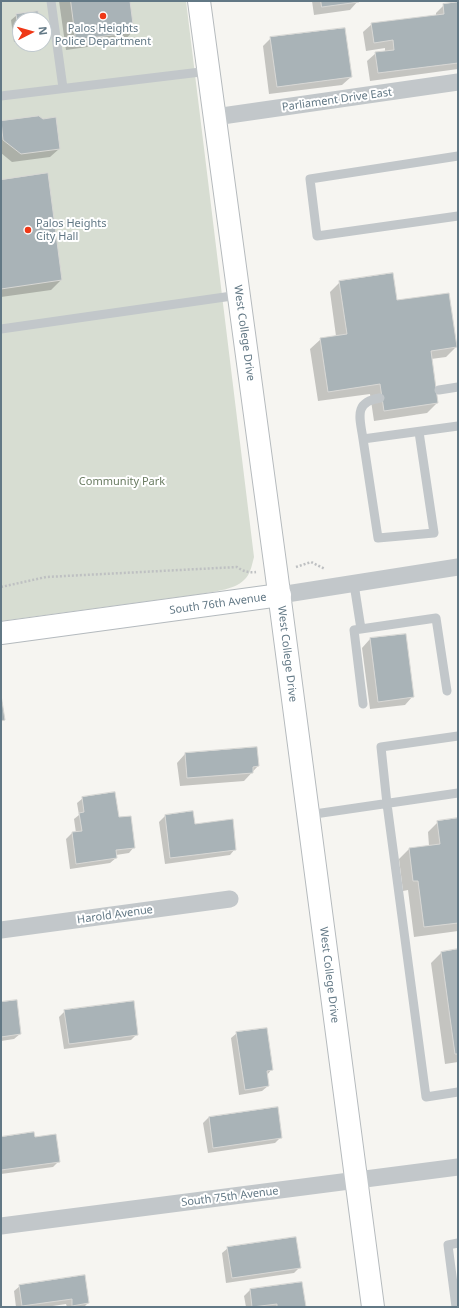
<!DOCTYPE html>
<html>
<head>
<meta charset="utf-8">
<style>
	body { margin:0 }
	#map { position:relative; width:459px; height:1308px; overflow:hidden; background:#f6f5f1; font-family:"Noto Sans",sans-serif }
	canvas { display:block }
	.frame { position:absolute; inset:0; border:2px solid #627885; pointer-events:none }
	.north { position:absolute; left:12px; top:12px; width:40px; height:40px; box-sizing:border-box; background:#fff; border:1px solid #c0c9ce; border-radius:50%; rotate:84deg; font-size:11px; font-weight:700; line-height:16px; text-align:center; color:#627885 }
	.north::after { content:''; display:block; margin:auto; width:14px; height:18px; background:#ef3817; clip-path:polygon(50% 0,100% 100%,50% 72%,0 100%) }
</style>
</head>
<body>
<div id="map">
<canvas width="459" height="1308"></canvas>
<div class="frame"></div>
<div class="north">N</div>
</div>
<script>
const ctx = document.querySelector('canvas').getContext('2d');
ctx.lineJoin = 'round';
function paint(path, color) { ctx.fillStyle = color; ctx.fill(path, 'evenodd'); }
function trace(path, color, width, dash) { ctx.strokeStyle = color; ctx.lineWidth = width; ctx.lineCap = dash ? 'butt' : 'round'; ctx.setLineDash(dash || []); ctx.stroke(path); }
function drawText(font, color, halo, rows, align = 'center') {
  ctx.font = font + ' "Noto Sans",sans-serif'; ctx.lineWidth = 4; ctx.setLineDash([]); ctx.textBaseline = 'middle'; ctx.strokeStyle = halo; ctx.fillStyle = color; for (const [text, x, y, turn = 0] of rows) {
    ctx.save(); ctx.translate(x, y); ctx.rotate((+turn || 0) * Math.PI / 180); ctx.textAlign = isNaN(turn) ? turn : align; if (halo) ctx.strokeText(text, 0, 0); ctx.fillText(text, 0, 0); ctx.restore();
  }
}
const green = new Path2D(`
	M 1,1 L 186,1 L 254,557 C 252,564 251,572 246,578 C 236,590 215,591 201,594 L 1,621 ZM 20,20 L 44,20 L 44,44 L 20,44 Z`);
const shadow = new Path2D(`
	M 59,1 L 129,1 L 133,31 L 123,42 L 66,50 Z
	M 312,1 L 358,1 L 350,10 L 314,15 Z
	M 458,3 L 458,69 L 370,81 L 367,61 L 376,53 L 385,52 L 385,48 L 366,51 L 363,32 L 372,24 L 436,16 L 436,13 L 444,5 Z
	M 17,15 L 38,20 L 20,20 L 20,41 L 14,42 L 11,20 Z
	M 271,38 L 351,77 L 342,85 L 269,94 L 263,46 Z
	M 39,117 L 59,149 L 50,157 L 12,162 L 1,153 L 1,122 Z
	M 1,181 L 61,280 L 51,290 L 1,297 Z
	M 340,282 L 396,301 L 456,347 L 446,357 L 431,359 L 437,403 L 427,413 L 374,421 L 370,394 L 318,401 L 310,349 L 321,339 L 336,336 L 330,292 Z
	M 370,639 L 413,696 L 405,705 L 370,709 L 362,648 Z
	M 185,754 L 258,766 L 244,781 L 180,786 L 177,763 Z
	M 83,798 L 118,818 L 134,847 L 129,853 L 116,855 L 116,858 L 110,863 L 70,869 L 66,839 L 72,833 L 76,833 L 74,819 L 79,815 L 77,803 Z
	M 192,813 L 194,826 L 235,849 L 230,855 L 165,864 L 159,822 L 165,816 Z
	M 458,819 L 458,931 L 414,937 L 408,890 L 403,891 L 399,859 L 409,849 L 429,846 L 428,832 L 438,822 Z
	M 458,950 L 458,1062 L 445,1064 L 431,963 L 441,953 Z
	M 1,1003 L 20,1034 L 14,1039 L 1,1041 Z
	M 65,1011 L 137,1034 L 131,1040 L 64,1049 L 59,1017 Z
	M 237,1033 L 272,1069 L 267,1075 L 268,1086 L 262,1091 L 239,1095 L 231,1038 Z
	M 209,1117 L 281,1137 L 275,1143 L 208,1153 L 203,1123 Z
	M 1,1138 L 34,1138 L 59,1161 L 53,1167 L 1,1174 Z
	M 228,1248 L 300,1267 L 294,1273 L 226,1283 L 222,1253 Z
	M 302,1283 L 305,1307 L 246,1307 L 244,1296 L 250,1290 Z
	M 20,1286 L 88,1303 L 84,1307 L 67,1307 L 66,1304 L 46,1307 L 16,1307 L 14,1291 Z`);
const building = new Path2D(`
	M 71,1 L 130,1 L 134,32 L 76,40 Z
	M 321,1 L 359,1 L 359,2 L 322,7 Z
	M 458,2 L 458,63 L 378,73 L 375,52 L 394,50 L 393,40 L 374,43 L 371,23 L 444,14 L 443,4 Z
	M 38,11 L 39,20 L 20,20 L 19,37 L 16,14 Z
	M 345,28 L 352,77 L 277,87 L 270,37 Z
	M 39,116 L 43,119 L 56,117 L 60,149 L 21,154 L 3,140 L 1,121 Z
	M 48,173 L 62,280 L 1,289 L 1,180 Z
	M 393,273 L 397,300 L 449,293 L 457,347 L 431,351 L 438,403 L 384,411 L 380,384 L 328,392 L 320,338 L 347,334 L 339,281 Z
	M 406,634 L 414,697 L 378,702 L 370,638 Z
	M 1,695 L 5,720 L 1,721 Z
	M 257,747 L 259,766 L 253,767 L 253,773 L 187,778 L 185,753 Z
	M 115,792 L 119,817 L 131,816 L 135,848 L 116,850 L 117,858 L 76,864 L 72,832 L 82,831 L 79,813 L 84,812 L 82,797 Z
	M 193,811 L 195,824 L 233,819 L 236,850 L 170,858 L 165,815 Z
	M 458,818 L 458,923 L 424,927 L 418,881 L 413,881 L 409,848 L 440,844 L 437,821 Z
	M 458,949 L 458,1054 L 455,1054 L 441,952 Z
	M 17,1000 L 21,1034 L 1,1037 L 1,1002 Z
	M 134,1001 L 138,1035 L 69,1044 L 64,1010 Z
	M 267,1028 L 273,1070 L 267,1071 L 269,1086 L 245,1090 L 236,1032 Z
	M 278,1107 L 282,1138 L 213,1148 L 209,1117 Z
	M 34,1132 L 35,1137 L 56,1134 L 60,1162 L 1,1170 L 1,1137 Z
	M 296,1237 L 301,1268 L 232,1278 L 227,1247 Z
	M 85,1275 L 89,1303 L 72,1306 L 72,1299 L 22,1306 L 19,1285 Z
	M 302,1282 L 306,1307 L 277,1307 L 277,1304 L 252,1307 L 250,1289 Z`);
const path = new Path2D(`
	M 296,567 L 311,562 L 325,569
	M 1,587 L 46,577 L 237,567 C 243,571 248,573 256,572`);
const lane = new Path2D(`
	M 51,1 L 63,88
	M 1,96 L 209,71
	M 458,156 L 310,179 L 317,236 L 458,216
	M 1,329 L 239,295
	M 439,390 L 458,387
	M 419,432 L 434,533 L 378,538 L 363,439 L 458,426
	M 363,439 C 360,418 353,402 380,398
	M 354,584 L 361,629
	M 363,704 L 354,630 L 436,618 L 447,691
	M 458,736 L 381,747 L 387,804 L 426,1097 L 458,1092
	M 308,815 L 458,793
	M 456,1307 L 448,1245 L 458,1243`);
const street = new Path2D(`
	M 215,117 L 458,82
	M 280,595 L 458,567
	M 1,930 L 230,899
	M 1,1226 L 458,1167`);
const secondary = new Path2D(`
	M 1,633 L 280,595`);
const primary = new Path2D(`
	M 199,1 L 276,570 L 373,1307`);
const markers = [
	[103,16,4,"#ef3817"],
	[28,230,4,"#ef3817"]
];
const poiNames = [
	["Palos Heights",103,29],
	["Police Department",103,42],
	["Palos Heights",36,224,"left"],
	["City Hall",36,237,"left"]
];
const streetNames = [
	["Parliament Drive East",337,100,-8],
	["West College Drive",244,333,82],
	["South 76th Avenue",218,604,-8],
	["West College Drive",287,654,83],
	["Harold Avenue",115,915,-8],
	["West College Drive",329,975,83],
	["South 75th Avenue",230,1197,-7]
];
const parkNames = [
	["Community Park",122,482]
];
paint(green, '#d7ddd2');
paint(shadow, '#0003');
paint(building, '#a9b3b7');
trace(building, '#d7d7d4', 1);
trace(secondary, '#b4babe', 24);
trace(primary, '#b5babd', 24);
trace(path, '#bec0c2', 2.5, [2, 2]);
trace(lane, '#c2c7ca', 9);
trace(street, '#c2c7ca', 17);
trace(secondary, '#fff', 22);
trace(primary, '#fff', 22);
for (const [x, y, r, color] of markers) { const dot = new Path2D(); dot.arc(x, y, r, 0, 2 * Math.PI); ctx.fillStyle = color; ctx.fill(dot); trace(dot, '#fff', 1.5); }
drawText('11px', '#627885', '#fff', poiNames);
drawText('11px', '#627885', '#fff', streetNames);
drawText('11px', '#697b61', '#fff', parkNames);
</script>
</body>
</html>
